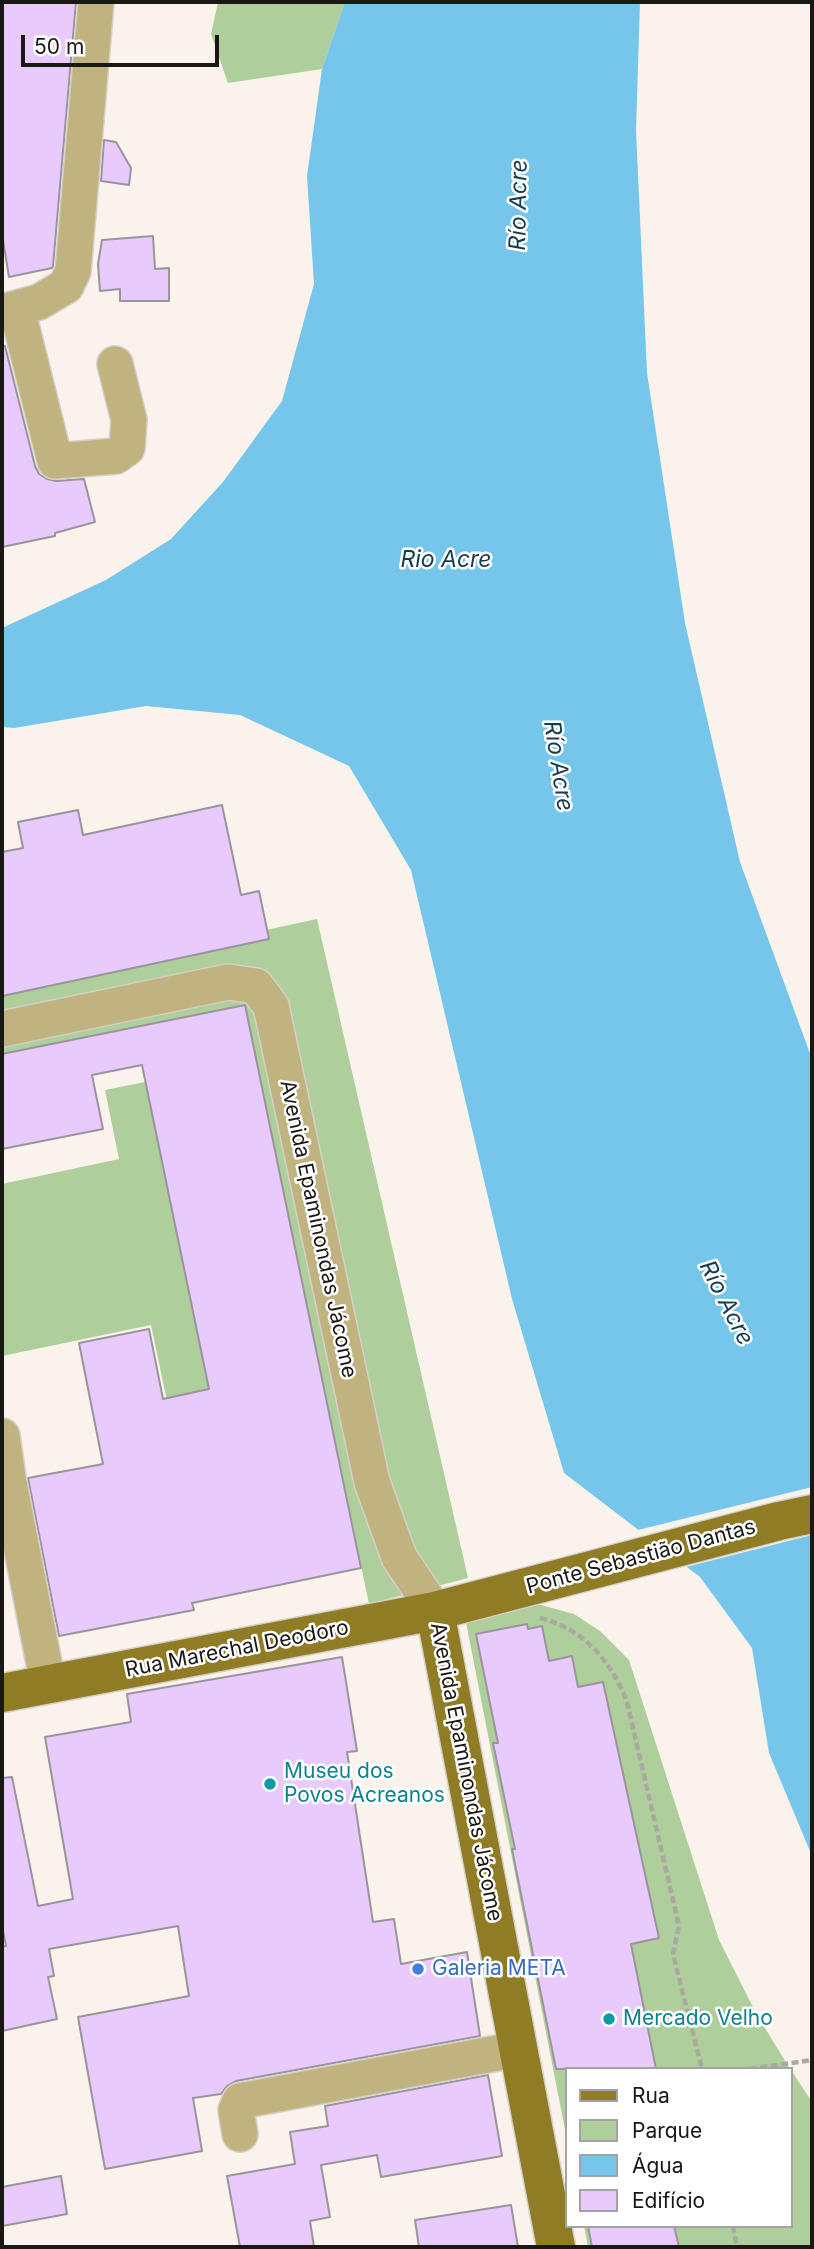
<!DOCTYPE html>
<html>
<head>
<meta charset="utf-8">
<style>
	body { margin:0 }
	#map { position:relative; width:814px; height:2249px; overflow:hidden; background:#f9f3eb; font-family:Inter,sans-serif }
	canvas { display:block }
	.frame { position:absolute; inset:0; border:4px solid #191815; pointer-events:none }
	.legend { position:absolute; left:565px; top:2067px; width:228px; height:161px; box-sizing:border-box; background:#fff; border:2px solid #a3a3a1; margin:0; padding:9px 12px; list-style:none; font-size:21px; color:#191815 }
	.legend li { display:flex; align-items:center; gap:14px; height:35px }
	.legend b { width:35px; border:2px solid #a3a3a1 }
	.scale { position:absolute; left:21px; top:35px; width:198px; height:32px; box-sizing:border-box; border:4px solid #191815; border-top:0; padding-left:9px; font-size:21px; line-height:24px; white-space:nowrap; color:#191815; -webkit-text-stroke:5px #fff; paint-order:stroke }
</style>
</head>
<body>
<div id="map">
<canvas width="814" height="2249"></canvas>
<div class="frame"></div>
<ul class="legend">
<li><b style="height:9px;background:#917c26"></b>Rua</li>
<li><b style="height:19px;background:#aece9b"></b>Parque</li>
<li><b style="height:19px;background:#76c6ec"></b>Água</li>
<li><b style="height:19px;background:#e9cafc"></b>Edifício</li>
</ul>
<div class="scale">50 m</div>
</div>
<script>
const ctx = document.querySelector('canvas').getContext('2d');
ctx.lineJoin = 'round';
function paint(path, color) { ctx.fillStyle = color; ctx.fill(path, 'evenodd'); }
function trace(path, color, width, dash) { ctx.strokeStyle = color; ctx.lineWidth = width; ctx.lineCap = dash ? 'butt' : 'round'; ctx.setLineDash(dash || []); ctx.stroke(path); }
function drawText(font, color, halo, rows, align = 'center') {
  ctx.font = font + ' Inter,sans-serif'; ctx.lineWidth = 5; ctx.setLineDash([]); ctx.textBaseline = 'middle'; ctx.strokeStyle = halo; ctx.fillStyle = color; for (const [text, x, y, turn = 0] of rows) {
    ctx.save(); ctx.translate(x, y); ctx.rotate((+turn || 0) * Math.PI / 180); ctx.textAlign = isNaN(turn) ? turn : align; if (halo) ctx.strokeText(text, 0, 0); ctx.fillText(text, 0, 0); ctx.restore();
  }
}
const green = new Path2D(`
	M 218,2 L 345,2 L 322,69 L 228,83 L 211,34 Z
	M 317,919 L 468,1578 L 369,1604 L 245,1005 L 2,1063 L 2,987 Z
	M 145,1082 L 209,1389 L 167,1401 L 151,1325 L 2,1356 L 2,1184 L 119,1159 L 105,1090 Z
	M 530,1602 L 574,1614 L 600,1631 L 629,1660 L 719,1940 L 757,2015 L 790,2069 L 567,2069 L 567,2140 L 465,1617 Z
	M 791,2070 L 812,2102 L 812,2247 L 588,2247 L 584,2226 L 791,2226 Z`);
const water = new Path2D(`
	M 345,2 L 640,2 L 636,130 L 647,373 L 685,623 L 740,862 L 812,1059 L 812,1856 L 769,1753 L 752,1648 L 700,1577 L 564,1473 L 512,1299 L 411,870 L 349,766 L 240,715 L 146,706 L 14,728 L 2,727 L 2,628 L 106,580 L 171,539 L 223,482 L 282,401 L 314,284 L 307,176 L 322,69 Z`);
const pier = new Path2D(`
	M 812,1487 L 812,1535 L 682,1568 L 634,1531 Z`);
const building = new Path2D(`
	M 2,2 L 76,2 L 53,266 L 52,268 L 9,277 L 2,234 Z
	M 104,140 L 116,142 L 131,168 L 129,185 L 101,181 Z
	M 153,236 L 155,269 L 169,268 L 169,301 L 120,301 L 120,289 L 100,291 L 98,264 L 102,240 Z
	M 2,346 L 5,346 L 35,466 L 39,474 L 47,479 L 56,481 L 84,479 L 95,522 L 55,533 L 55,536 L 2,547 Z
	M 222,805 L 241,895 L 259,891 L 269,939 L 2,996 L 2,852 L 23,848 L 18,822 L 78,810 L 83,835 Z
	M 245,1005 L 361,1568 L 192,1603 L 194,1610 L 59,1636 L 28,1478 L 103,1464 L 79,1343 L 149,1329 L 163,1399 L 209,1389 L 142,1065 L 92,1075 L 103,1129 L 2,1149 L 2,1054 Z
	M 527,1624 L 528,1629 L 542,1626 L 549,1661 L 572,1656 L 578,1687 L 603,1682 L 659,1938 L 631,1944 L 656,2069 L 556,2069 L 512,1849 L 515,1849 L 493,1743 L 498,1743 L 476,1634 Z
	M 342,1657 L 357,1751 L 347,1752 L 373,1922 L 394,1919 L 401,1964 L 467,1952 L 480,2036 L 236,2081 L 227,2086 L 221,2094 L 193,2098 L 202,2151 L 105,2169 L 78,2017 L 189,1996 L 178,1926 L 49,1949 L 54,1976 L 48,1977 L 57,2019 L 2,2031 L 2,1947 L 6,1946 L 2,1925 L 2,1778 L 12,1777 L 38,1906 L 73,1899 L 45,1737 L 131,1722 L 127,1694 Z
	M 488,2075 L 502,2156 L 381,2177 L 377,2155 L 321,2165 L 330,2217 L 310,2221 L 314,2247 L 240,2247 L 227,2176 L 295,2164 L 290,2132 L 328,2126 L 325,2106 Z
	M 61,2176 L 67,2214 L 2,2226 L 2,2187 Z
	M 511,2205 L 518,2247 L 419,2247 L 415,2220 Z
	M 588,2226 L 674,2226 L 679,2247 L 592,2247 Z`);
const path = new Path2D(`
	M 540,1618 C 583,1628 612,1662 627,1702 L 679,1926 L 673,1954 L 702,2069
	M 750,2069 L 812,2060
	M 733,2226 L 737,2247`);
const minor = new Path2D(`
	M 17,309 L 55,461 L 116,456 L 127,448 L 129,420 L 115,364
	M 2,312 L 39,302 L 66,286 L 73,271 L 96,2
	M 2,1029 L 228,982 L 256,986 L 271,1006 L 372,1482 L 399,1557 L 435,1611
	M 2,1436 L 8,1478 L 48,1684
	M 240,2134 L 236,2110 L 240,2101 L 519,2049`);
const major = new Path2D(`
	M 435,1611 L 556,2247
	M 2,1693 L 435,1611 L 779,1521 L 812,1514`);
const markers = [
	[270,1784,7,"#0f9aa8"],
	[418,1969,7,"#3f7fe0"],
	[609,2019,7,"#0f9aa8"]
];
const streetNames = [
	["Avenida Epaminondas Jácome",318,1229,78],
	["Ponte Sebastião Dantas",641,1557,-15],
	["Rua Marechal Deodoro",237,1649,-11],
	["Avenida Epaminondas Jácome",466,1772,79]
];
const cultureNames = [
	["Museu dos",284,1772],
	["Povos Acreanos",284,1796],
	["Mercado Velho",623,2019]
];
const shopNames = [
	["Galeria META",432,1969]
];
const waterNames = [
	["Río Acre",519,205,-89],
	["Rio Acre",446,560],
	["Río Acre",558,766,81],
	["Río Acre",726,1303,63]
];
paint(green, '#aece9b');
paint(water, '#76c6ec');
paint(pier, '#f9f3eb');
paint(building, '#e9cafc');
trace(building, '#9a959d', 2);
trace(minor, '#d5d0c9', 38);
trace(major, '#d5d0c9', 41);
trace(path, '#aca7a1', 4.5, [7, 3.5]);
trace(minor, '#c1b380', 35);
trace(major, '#917c26', 38);
for (const [x, y, r, color] of markers) { const dot = new Path2D(); dot.arc(x, y, r, 0, 2 * Math.PI); ctx.fillStyle = color; ctx.fill(dot); trace(dot, '#fff', 2.5); }
drawText('21px', '#191815', '#fff', streetNames);
drawText('21px', '#0d838f', '#fff', cultureNames, 'left');
drawText('21px', '#366cbe', '#fff', shopNames, 'left');
drawText('italic 23px', '#183c4c', '#fff', waterNames);
</script>
</body>
</html>
